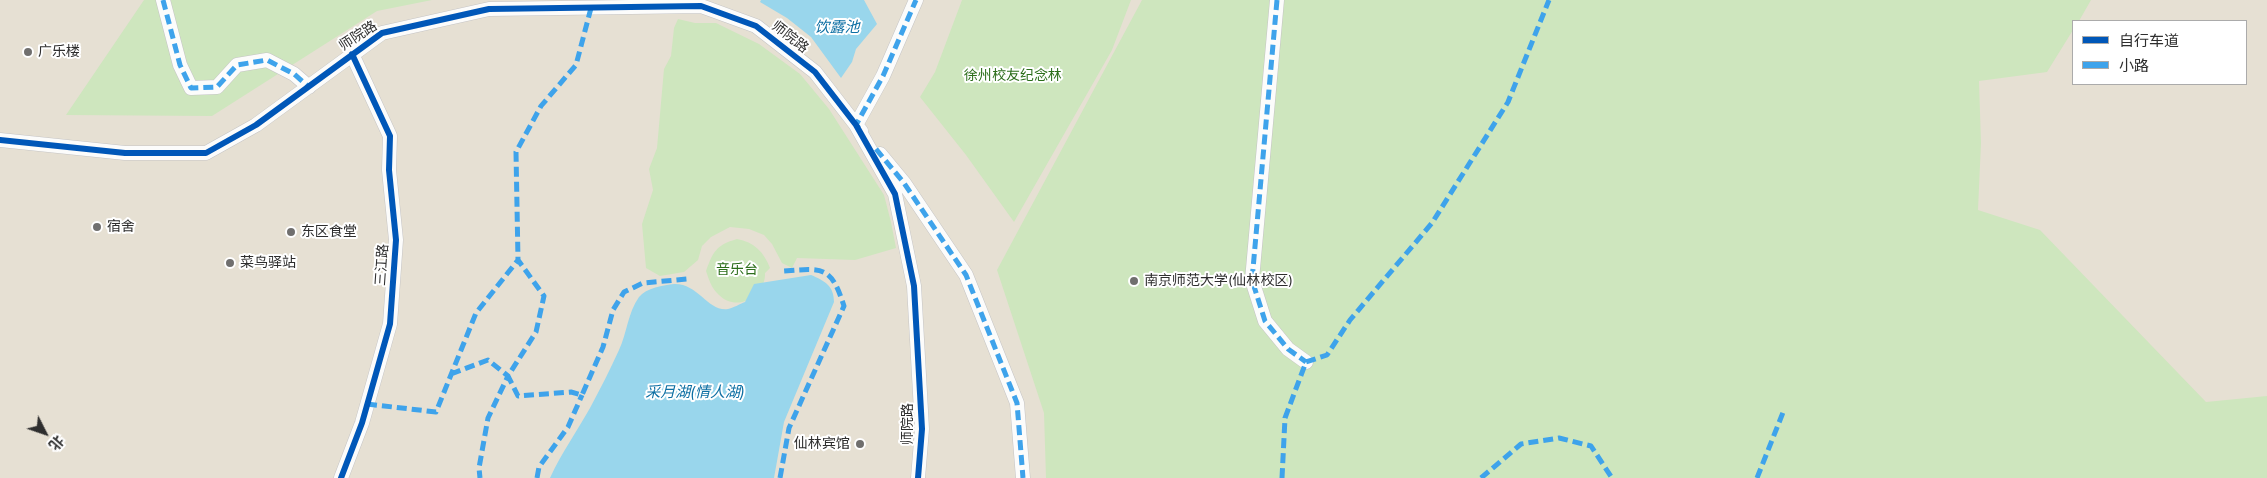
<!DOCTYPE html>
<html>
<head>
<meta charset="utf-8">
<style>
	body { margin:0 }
	#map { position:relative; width:2267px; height:478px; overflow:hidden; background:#ece8e4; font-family:Mulish,"Noto Sans SC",sans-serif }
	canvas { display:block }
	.legend { position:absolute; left:2072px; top:20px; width:175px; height:65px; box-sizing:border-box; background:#fff; border:1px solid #ababab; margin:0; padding:6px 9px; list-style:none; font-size:15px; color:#2e2e2e }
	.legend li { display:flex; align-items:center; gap:10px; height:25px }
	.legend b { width:25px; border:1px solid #ababab }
	.north { position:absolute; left:20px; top:408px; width:50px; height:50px; -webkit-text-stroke:4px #fff; paint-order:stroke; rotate:131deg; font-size:14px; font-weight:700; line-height:20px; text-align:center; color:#2e2e2e }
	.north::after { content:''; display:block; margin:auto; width:18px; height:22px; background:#2e2e2e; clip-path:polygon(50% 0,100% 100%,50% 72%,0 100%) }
</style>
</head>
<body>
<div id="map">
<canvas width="2267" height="478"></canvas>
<ul class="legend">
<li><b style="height:6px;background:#0057b8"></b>自行车道</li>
<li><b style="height:6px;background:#3ea3eb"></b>小路</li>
</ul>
<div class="north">北</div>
</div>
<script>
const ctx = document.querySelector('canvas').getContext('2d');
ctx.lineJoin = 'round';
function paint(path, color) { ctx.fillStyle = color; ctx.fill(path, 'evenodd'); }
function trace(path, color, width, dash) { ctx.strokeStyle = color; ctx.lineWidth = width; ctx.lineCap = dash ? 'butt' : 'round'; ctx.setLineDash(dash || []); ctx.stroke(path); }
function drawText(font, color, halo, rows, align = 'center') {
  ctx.font = font + ' Mulish,"Noto Sans SC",sans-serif'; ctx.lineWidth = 4; ctx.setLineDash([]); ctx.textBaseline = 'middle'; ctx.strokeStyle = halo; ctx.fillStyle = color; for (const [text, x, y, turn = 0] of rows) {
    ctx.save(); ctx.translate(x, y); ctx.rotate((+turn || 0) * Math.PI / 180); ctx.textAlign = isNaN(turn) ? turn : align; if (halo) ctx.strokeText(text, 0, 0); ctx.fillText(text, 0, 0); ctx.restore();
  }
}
const education = new Path2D(`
	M 0,0 L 2267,0 L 2267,478 L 0,478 ZM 2073,21 L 2246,21 L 2246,84 L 2073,84 Z`);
const green = new Path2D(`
	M 144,0 L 432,0 L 377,11 L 212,116 L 66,115 Z
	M 962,0 L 1131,0 L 1112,50 L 1014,222 L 966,155 L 920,97 L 935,72 Z
	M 1142,0 L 2091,0 L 2079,21 L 2073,21 L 2073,30 L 2047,72 L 1979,81 L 1981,143 L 1978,210 L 2040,230 L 2206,402 L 2267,396 L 2267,478 L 1046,478 L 1044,413 L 997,270 Z
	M 678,19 L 695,23 L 716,23 L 759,44 L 800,74 L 829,109 L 884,195 L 891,222 L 896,248 L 855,260 L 797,258 L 792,268 L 782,263 L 772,244 L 764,235 L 749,229 L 730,227 L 711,237 L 702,246 L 698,260 L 684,272 L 660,276 L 646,268 L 642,224 L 653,190 L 649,169 L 657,148 L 664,69 L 671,56 L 674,28 Z
	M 737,239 C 754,242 764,252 770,268 L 765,273 C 766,296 737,313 719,295 C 712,289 709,280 706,271 C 713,252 716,245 737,239 Z`);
const water = new Path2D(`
	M 761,0 L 864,0 L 877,24 L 856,49 L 852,62 L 841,78 L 811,37 L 787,18 L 760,2 Z
	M 811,275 C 825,281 834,286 834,302 L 784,422 L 774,478 L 550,478 C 562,452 576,433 590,408 C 600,389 610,370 619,350 C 627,333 628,312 639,297 C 646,288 664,285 674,284 C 698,283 708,312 728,309 C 733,308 740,304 745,302 L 754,284 Z`);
const street = new Path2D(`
	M 163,0 L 180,65 L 191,88 L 217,87 L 237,65 L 267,60 L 294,74 L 309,87
	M 1277,0 L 1252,280 L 1265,321 L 1288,349 L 1306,362
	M 861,131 L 856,125 L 883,76 L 916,0
	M 0,140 L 125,153 L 206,153 L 256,125 L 382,33 L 489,9 L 701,6 L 756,26 L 815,72 L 856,125 L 895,194 L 914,286 L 922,429 L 918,478
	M 880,154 L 904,183 L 966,275 L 1017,403 L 1023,478
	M 341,478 L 362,423 L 390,324 L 396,240 L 389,170 L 390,136 L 352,54`);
const quiet = new Path2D(`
	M 163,0 L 180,65 L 191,88 L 217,87 L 237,65 L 267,60 L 294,74 L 309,87
	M 1277,0 L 1252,280 L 1265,321 L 1288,349 L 1306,362
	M 591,8 L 576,65 L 541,106 L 516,152 L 518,260 L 544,296 L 536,332 L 508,376 L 518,396 L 571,392 L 582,395 L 603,347 L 613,310 L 624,292 L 643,283 L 687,279
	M 859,128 L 856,125 L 883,76 L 916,0
	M 876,149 L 904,183 L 966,275 L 1017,403 L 1023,478
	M 451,374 L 488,360 L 508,376 L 488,418 L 479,468 L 480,478
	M 367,404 L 436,412 L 476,313 L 518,260
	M 537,478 L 539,467 L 568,427 L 582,395
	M 780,478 L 789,428 L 844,306 C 831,266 824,268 784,271
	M 1282,478 L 1285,418 L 1306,362 L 1327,355 L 1350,320 L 1432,223 L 1508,102 L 1549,0
	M 1481,478 L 1521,444 L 1559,438 L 1591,446 L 1612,478
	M 1757,478 L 1784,410`);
const cycleway = new Path2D(`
	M 0,140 L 125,153 L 206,153 L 256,125 L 382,33 L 489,9 L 701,6 L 756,26 L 815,72 L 856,125 L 895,194 L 914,286 L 922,429 L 918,478
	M 341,478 L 362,423 L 390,324 L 396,240 L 389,170 L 390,136 L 352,54`);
const markers = [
	[28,52,5,"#706f6e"],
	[97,227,5,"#706f6e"],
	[291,232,5,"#706f6e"],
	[230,263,5,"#706f6e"],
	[1134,281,5,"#706f6e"],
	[860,444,5,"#706f6e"]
];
const streetNames = [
	["师院路",358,36,-33],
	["师院路",790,37,38],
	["三江路",382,265,-86],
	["师院路",908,424,-90]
];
const poiNames = [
	["广乐楼",38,52],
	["宿舍",107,227],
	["东区食堂",301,232],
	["菜鸟驿站",240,263],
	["南京师范大学(仙林校区)",1144,281],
	["仙林宾馆",850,444,"right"]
];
const parkNames = [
	["徐州校友纪念林",1013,76],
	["音乐台",737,270]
];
const waterNames = [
	["饮露池",837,27],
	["采月湖(情人湖)",695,392]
];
paint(education, '#e6e0d3');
paint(green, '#cee6be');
paint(water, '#99d6ec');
trace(street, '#c5c4c5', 15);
trace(street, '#fcfcfb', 14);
trace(quiet, '#3ea3eb', 5, [10, 5]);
trace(cycleway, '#0057b8', 6);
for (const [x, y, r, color] of markers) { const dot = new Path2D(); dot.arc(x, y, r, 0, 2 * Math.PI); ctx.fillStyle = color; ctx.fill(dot); trace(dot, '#fff', 2); }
drawText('14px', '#2e2e2e', '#fff', streetNames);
drawText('14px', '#2e2e2e', '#fff', poiNames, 'left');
drawText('14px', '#2c6e1b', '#fff', parkNames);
drawText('italic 15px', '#0d6fa3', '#fff', waterNames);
</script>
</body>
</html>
